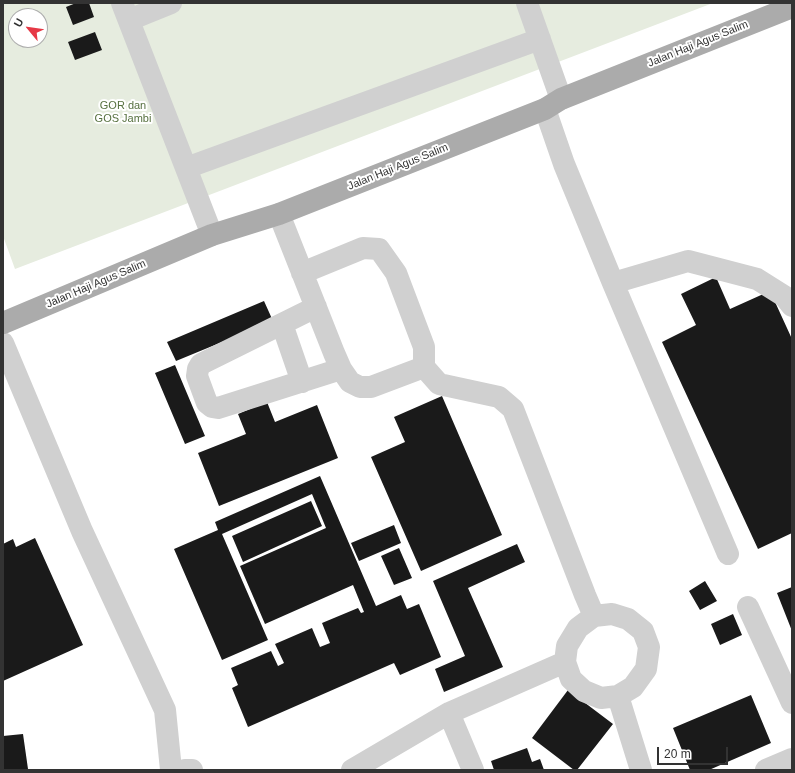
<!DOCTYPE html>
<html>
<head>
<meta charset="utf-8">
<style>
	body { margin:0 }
	#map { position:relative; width:795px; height:773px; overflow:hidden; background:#fff; font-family:Arial,sans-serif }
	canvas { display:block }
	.frame { position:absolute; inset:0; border:4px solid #333; pointer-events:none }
	.north { position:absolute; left:8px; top:8px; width:40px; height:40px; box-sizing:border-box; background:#fff; border:1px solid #adadad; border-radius:50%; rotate:299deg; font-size:11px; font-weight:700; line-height:16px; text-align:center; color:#333 }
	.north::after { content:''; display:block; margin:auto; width:14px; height:18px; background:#e63946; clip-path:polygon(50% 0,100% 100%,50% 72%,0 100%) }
	.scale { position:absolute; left:657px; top:747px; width:71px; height:18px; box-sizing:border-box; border:2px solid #333; border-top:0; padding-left:5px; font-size:12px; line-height:14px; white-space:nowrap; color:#333; -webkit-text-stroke:3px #fff; paint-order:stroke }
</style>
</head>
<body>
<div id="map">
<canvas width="795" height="773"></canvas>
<div class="frame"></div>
<div class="north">U</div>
<div class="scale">20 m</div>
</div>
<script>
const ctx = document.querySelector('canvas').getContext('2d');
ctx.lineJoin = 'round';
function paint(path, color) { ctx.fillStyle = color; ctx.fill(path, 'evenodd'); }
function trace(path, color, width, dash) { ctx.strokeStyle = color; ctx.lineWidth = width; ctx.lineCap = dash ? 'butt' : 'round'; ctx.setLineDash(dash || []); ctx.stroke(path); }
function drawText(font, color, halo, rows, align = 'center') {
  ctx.font = font + ' Arial,sans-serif'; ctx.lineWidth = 4; ctx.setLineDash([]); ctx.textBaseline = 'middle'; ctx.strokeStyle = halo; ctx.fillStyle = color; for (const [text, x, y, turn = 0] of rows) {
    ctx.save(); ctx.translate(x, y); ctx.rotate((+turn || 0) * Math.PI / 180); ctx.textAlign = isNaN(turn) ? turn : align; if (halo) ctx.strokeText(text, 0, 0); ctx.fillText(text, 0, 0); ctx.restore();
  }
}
const green = new Path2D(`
	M 3,3 L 713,3 L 15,269 L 3,236 ZM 16,16 L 40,16 L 40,40 L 16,40 Z`);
const building = new Path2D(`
	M 76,3 L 89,3 L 94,17 L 73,25 L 66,7 Z
	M 95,32 L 102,50 L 75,60 L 68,42 Z
	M 716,277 L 730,309 L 770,291 L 792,339 L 792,533 L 758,549 L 662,342 L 696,325 L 681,294 Z
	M 264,301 L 273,321 L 176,361 L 167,342 Z
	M 175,365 L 205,436 L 185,444 L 155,373 Z
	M 442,396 L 502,535 L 421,571 L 371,457 L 405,442 L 394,417 Z
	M 267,402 L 275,422 L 317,405 L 338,458 L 219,506 L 198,453 L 246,434 L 238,414 Z
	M 320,476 L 376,606 L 401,595 L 407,609 L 419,604 L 441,657 L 400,675 L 394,663 L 248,727 L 232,688 L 238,685 L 231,668 L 271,651 L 278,666 L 284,663 L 275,644 L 312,628 L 320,647 L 330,643 L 322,623 L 358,608 L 361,613 L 364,612 L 353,585 L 265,624 L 240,566 L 326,528 L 312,494 L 222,534 L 268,640 L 222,660 L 174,549 L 218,530 L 215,522 Z
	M 311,501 L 322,526 L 243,562 L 232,536 Z
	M 394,525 L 401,543 L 359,561 L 351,543 Z
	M 35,538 L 83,645 L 3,681 L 3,544 L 13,539 L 16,547 Z
	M 517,544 L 525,562 L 468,588 L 503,667 L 444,692 L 435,669 L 465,656 L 433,581 Z
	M 399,548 L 412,578 L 394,585 L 381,556 Z
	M 705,581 L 717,601 L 700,610 L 689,591 Z
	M 792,587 L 792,631 L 777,593 Z
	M 733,614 L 742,635 L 720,645 L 711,624 Z
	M 568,690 L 613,724 L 577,770 L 574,770 L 532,738 Z
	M 751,695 L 771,743 L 709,770 L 690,770 L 673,728 Z
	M 23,734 L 28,769 L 3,770 L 3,736 Z
	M 527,748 L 532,762 L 540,759 L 544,770 L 494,770 L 491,761 Z`);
const minor = new Path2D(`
	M 122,3 L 212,235
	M 527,3 L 561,99
	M 129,20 L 171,3
	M 545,109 L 564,164 L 613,283 L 728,554
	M 186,168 L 540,39
	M 279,214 L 334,353 L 341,369 L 350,382 L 360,387 L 371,387 L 424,367 L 439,384 L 499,397 L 513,409 L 585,595 L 594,616
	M 302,273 L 363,248 L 379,249 L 396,273 L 424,347 L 424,367
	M 613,283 L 688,261 L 757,279 L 784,296 L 792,306
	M 316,307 L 201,364 L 198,369 L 197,376 L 207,403 L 212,407 L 218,408 L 341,369
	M 282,324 L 302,382
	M 3,343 L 82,531 L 165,710 L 171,770
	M 748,607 L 792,703
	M 612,614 L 628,619 L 643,631 L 649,647 L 646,669 L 633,687 L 618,696 L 601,698 L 584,691 L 571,679 L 565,662 L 567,646 L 578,628 L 594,616 Z
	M 618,696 L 641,770
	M 449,713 L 473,770
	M 185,770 L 192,770
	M 352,770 L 449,713 L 565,662
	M 766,770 L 792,759`);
const major = new Path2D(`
	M 3,323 L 212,235 L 279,214 L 545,109 L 561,99 L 792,7`);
const streetNames = [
	["Jalan Haji Agus Salim",698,44,-22],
	["Jalan Haji Agus Salim",398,167,-22],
	["Jalan Haji Agus Salim",96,284,-23]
];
const parkNames = [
	["GOR dan",123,106],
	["GOS Jambi",123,119]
];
paint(green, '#e6ecdf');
paint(building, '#1a1a1a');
trace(minor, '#d0d0d0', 22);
trace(major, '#ababab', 22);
drawText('11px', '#333', '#fff', streetNames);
drawText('11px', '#56703f', '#fff', parkNames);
</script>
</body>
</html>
